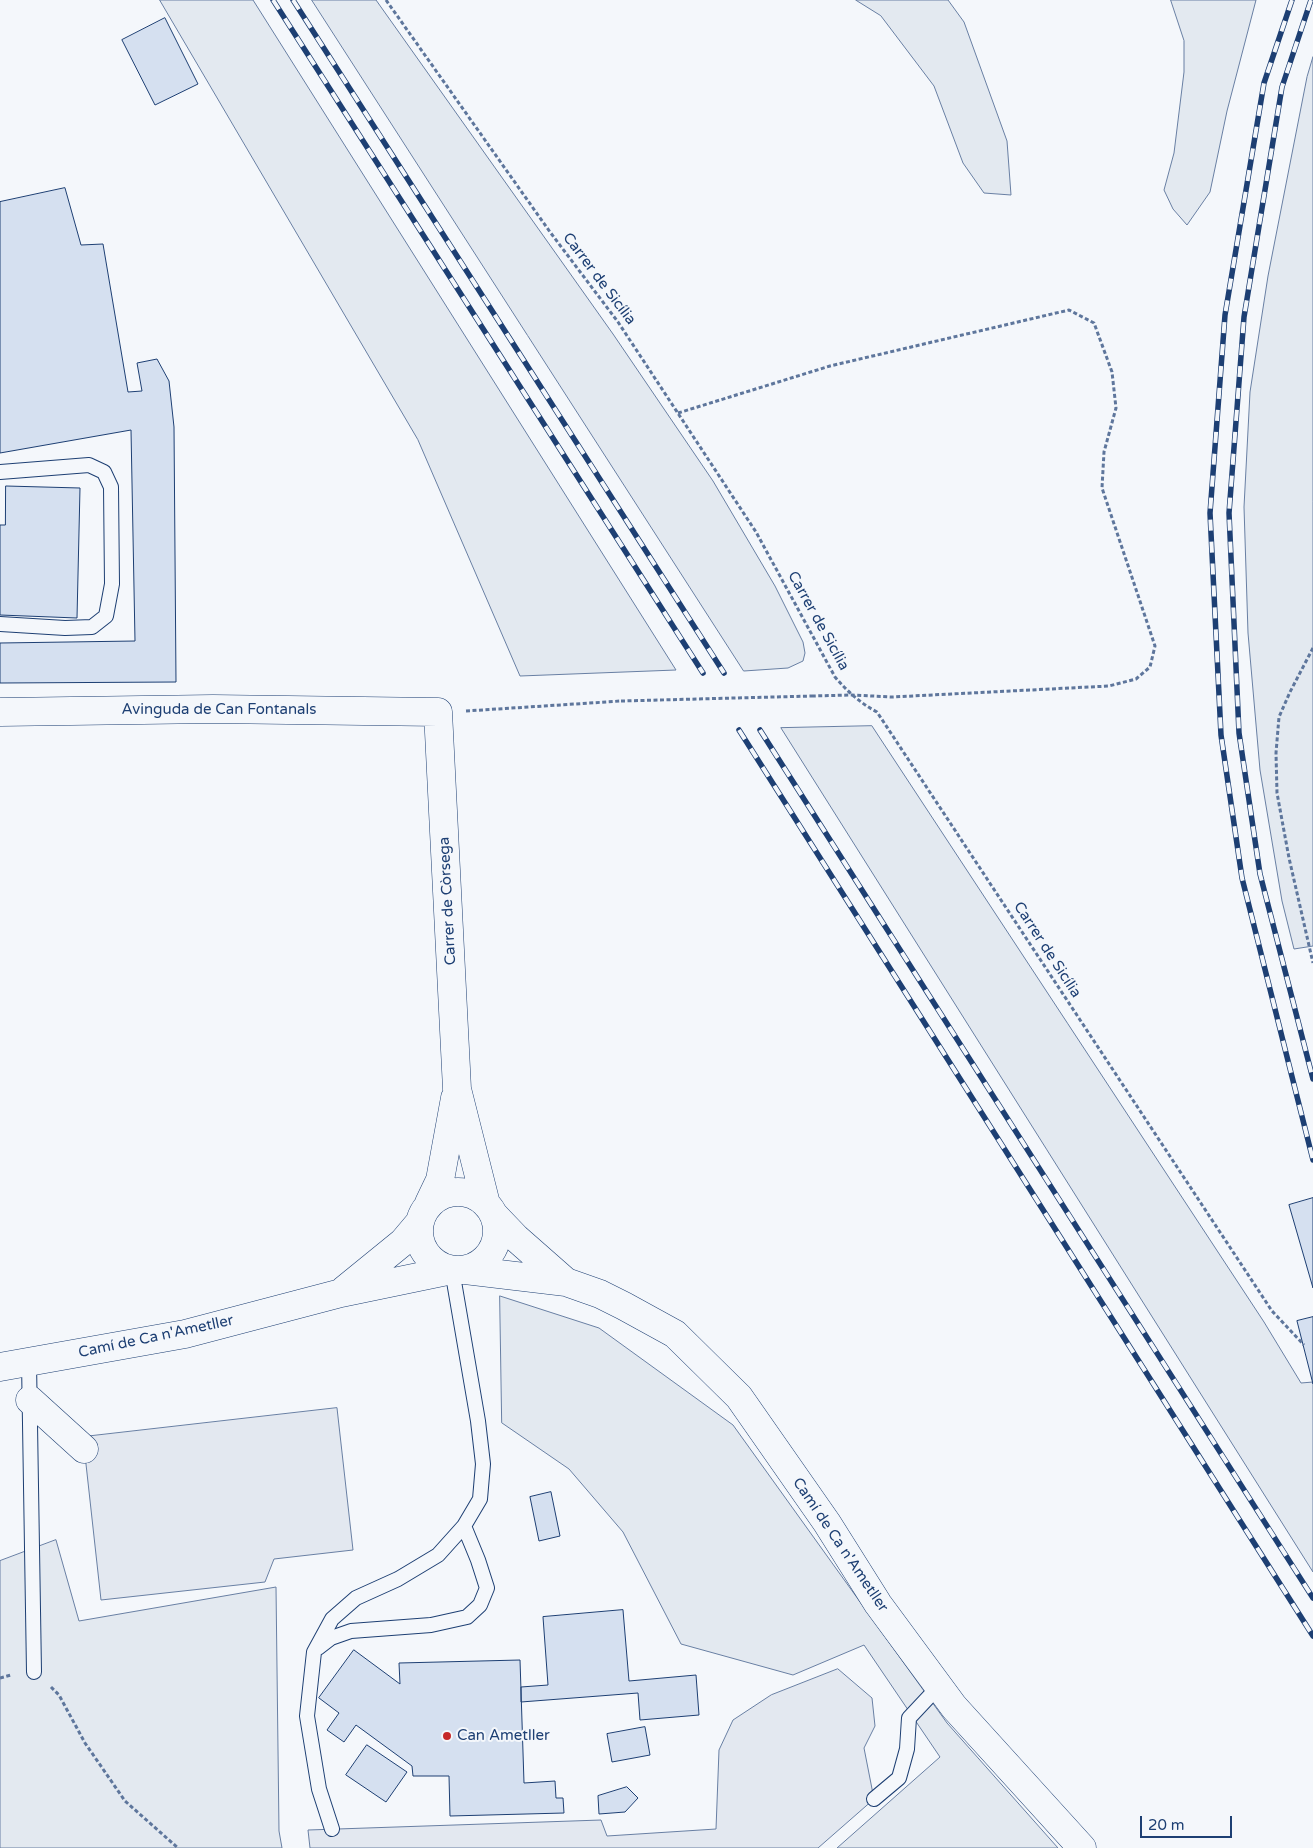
<!DOCTYPE html>
<html>
<head>
<meta charset="utf-8">
<style>
	body { margin:0 }
	#map { position:relative; width:1313px; height:1848px; overflow:hidden; background:#f4f7fb; font-family:"Varela Round",sans-serif }
	canvas { display:block }
	.scale { position:absolute; left:1140px; top:1816px; width:92px; height:22px; box-sizing:border-box; border:2px solid #1d3f73; border-top:0; padding-left:6px; font-size:15px; line-height:18px; white-space:nowrap; color:#1d3f73; -webkit-text-stroke:4px #f4f7fb; paint-order:stroke }
</style>
</head>
<body>
<div id="map">
<canvas width="1313" height="1848"></canvas>
<div class="scale">20 m</div>
</div>
<script>
const ctx = document.querySelector('canvas').getContext('2d');
ctx.lineJoin = 'round';
function paint(path, color) { ctx.fillStyle = color; ctx.fill(path, 'evenodd'); }
function trace(path, color, width, dash) { ctx.strokeStyle = color; ctx.lineWidth = width; ctx.lineCap = dash ? 'butt' : 'round'; ctx.setLineDash(dash || []); ctx.stroke(path); }
function drawText(font, color, halo, rows, align = 'center') {
  ctx.font = font + ' "Varela Round",sans-serif'; ctx.lineWidth = 4; ctx.setLineDash([]); ctx.textBaseline = 'middle'; ctx.strokeStyle = halo; ctx.fillStyle = color; for (const [text, x, y, turn = 0] of rows) {
    ctx.save(); ctx.translate(x, y); ctx.rotate((+turn || 0) * Math.PI / 180); ctx.textAlign = isNaN(turn) ? turn : align; if (halo) ctx.strokeText(text, 0, 0); ctx.fillText(text, 0, 0); ctx.restore();
  }
}
const green = new Path2D(`
	M 160,0 L 253,0 L 676,670 L 520,676 L 418,440 Z
	M 312,0 L 376,0 L 613,334 L 713,481 L 775,586 L 803,642 L 805,653 L 803,661 L 788,668 L 744,671 Z
	M 856,0 L 948,0 L 964,22 L 1007,141 L 1011,195 L 984,193 L 963,163 L 934,86 L 881,16 Z
	M 1171,0 L 1256,0 L 1227,111 L 1210,192 L 1187,225 L 1173,209 L 1164,190 L 1174,153 L 1184,72 L 1184,41 Z
	M 1313,57 L 1313,946 L 1294,949 L 1282,901 L 1260,770 L 1248,633 L 1244,507 L 1250,392 L 1268,276 L 1307,77 Z
	M 872,726 L 1264,1322 L 1301,1383 L 1313,1382 L 1313,1572 L 781,728 Z
	M 500,1296 L 599,1328 L 733,1425 L 947,1723 L 1058,1848 L 837,1848 L 940,1757 L 864,1645 L 793,1675 L 681,1644 L 623,1532 L 569,1469 L 502,1423 Z
	M 56,1540 L 79,1621 L 276,1587 L 279,1831 L 282,1848 L 0,1848 L 0,1561 Z`);
const parking = new Path2D(`
	M 337,1408 L 353,1550 L 274,1559 L 265,1582 L 101,1600 L 83,1437 Z
	M 838,1669 L 872,1698 L 875,1726 L 864,1748 L 874,1799 L 818,1848 L 310,1848 L 308,1830 L 601,1820 L 607,1836 L 716,1829 L 719,1750 L 733,1720 L 771,1695 Z`);
const building = new Path2D(`
	M 165,18 L 198,84 L 155,105 L 122,40 Z
	M 65,188 L 81,245 L 103,244 L 128,392 L 142,391 L 137,363 L 157,359 L 169,381 L 174,427 L 176,682 L 0,683 L 0,643 L 135,641 L 131,430 L 0,453 L 0,202 Z
	M 6,486 L 80,488 L 77,618 L 0,615 L 0,525 L 5,525 Z
	M 1313,1198 L 1313,1288 L 1289,1205 Z
	M 1313,1317 L 1313,1384 L 1297,1321 Z
	M 551,1492 L 560,1536 L 539,1541 L 530,1497 Z
	M 623,1610 L 629,1681 L 696,1675 L 699,1715 L 640,1720 L 638,1693 L 521,1702 L 521,1687 L 548,1685 L 543,1617 Z
	M 354,1650 L 400,1684 L 399,1663 L 520,1660 L 524,1783 L 555,1781 L 556,1798 L 563,1798 L 564,1813 L 450,1816 L 449,1776 L 413,1776 L 412,1766 L 356,1725 L 344,1742 L 327,1730 L 339,1713 L 319,1698 Z
	M 645,1727 L 650,1755 L 612,1762 L 607,1734 Z
	M 367,1745 L 407,1772 L 386,1802 L 346,1775 Z
	M 627,1787 L 638,1798 L 625,1812 L 599,1814 L 598,1796 Z`);
const path = new Path2D(`
	M 386,0 L 550,232 L 618,322 L 756,532 L 835,677 C 847,691 860,703 877,712 L 1272,1311 L 1304,1345
	M 678,413 L 830,366 L 1069,310 L 1094,323 L 1112,372 L 1116,408 L 1104,452 L 1102,488 L 1155,646 L 1150,667 L 1136,679 L 1109,686 L 892,697 L 852,695 L 812,696
	M 1313,648 L 1290,692 L 1279,717 L 1276,753 L 1277,793 L 1289,858 L 1313,963
	M 466,711 L 621,701
	M 0,1678 L 11,1675
	M 51,1687 L 59,1695 L 85,1743 L 125,1801 L 178,1848`);
const lane = new Path2D(`
	M 0,472 L 89,465 L 104,472 L 111,487 L 112,584 L 106,616 L 92,627 L 65,628 L 0,624
	M 29,1362 L 34,1672
	M 318,1648 L 331,1638 L 351,1631 L 431,1625 L 467,1617 L 480,1605 L 487,1588 L 478,1560 L 464,1526
	M 874,1799 L 899,1778 L 907,1749 L 909,1718 L 939,1686
	M 332,1829 L 319,1789 L 307,1716 L 314,1652 L 332,1619 L 356,1598 L 398,1579 L 438,1555 L 464,1526 L 480,1499 L 483,1464 L 478,1421 L 452,1270`);
const street = new Path2D(`
	M 0,712 L 213,709 L 438,712 L 457,1089 L 486,1204
	M419 1231a39 39 0 1 1 78 0a39 39 0 1 1-78 0Z
	M 429,1203 L 440,1180 L 455,1098
	M 494,1215 L 516,1238 L 566,1282
	M 465,1270 L 566,1282 L 600,1294 L 624,1306 L 675,1334 L 739,1397 L 827,1523 L 878,1604 L 954,1707 L 1082,1848
	M 344,1290 L 403,1242 L 419,1223
	M 0,1367 L 185,1334 L 341,1293 L 452,1270
	M 30,1400 L 84,1449`);
const rail = new Path2D(`
	M 273,0 L 703,673
	M 293,0 L 724,673
	M 1292,0 L 1264,83 L 1225,315 L 1210,513 L 1221,735 L 1242,878 L 1313,1160
	M 1311,0 L 1282,87 L 1244,317 L 1229,513 L 1239,733 L 1260,874 L 1313,1079
	M 739,730 L 1313,1636
	M 760,730 L 1313,1598`);
const pathBridge = new Path2D(`
	M 621,701 L 812,696`);
const markers = [
	[447,1736,5,"#c62828"]
];
const streetNames = [
	["Carrer de Sicília",599,279,53],
	["Carrer de Sicília",818,621,61],
	["Avinguda de Can Fontanals",219,710],
	["Carrer de Còrsega",448,901,-93],
	["Carrer de Sicília",1047,950,57],
	["Camí de Ca n'Ametller",156,1337,-12],
	["Camí de Ca n'Ametller",840,1545,56]
];
const poiNames = [
	["Can Ametller",457,1736]
];
paint(green, '#e3e9f0');
trace(green, '#687fa3', 1);
paint(parking, '#e3e8f0');
trace(parking, '#687fa3', 1);
paint(building, '#d5e0f0');
trace(building, '#1d3f73', 1);
trace(lane, '#1d3f73', 16);
trace(street, '#1d3f73', 29);
trace(path, '#5e769c', 3, [4, 2.5]);
trace(lane, '#f4f7fb', 14);
trace(street, '#f4f7fb', 28);
trace(rail, '#1d3f73', 5.5);
trace(rail, '#f4f7fb', 4, [11]);
trace(pathBridge, '#5e769c', 3, [4, 2.5]);
for (const [x, y, r, color] of markers) { const dot = new Path2D(); dot.arc(x, y, r, 0, 2 * Math.PI); ctx.fillStyle = color; ctx.fill(dot); trace(dot, '#f4f7fb', 2); }
drawText('15px', '#1d3f73', '#f4f7fb', streetNames);
drawText('15px', '#1d3f73', '#f4f7fb', poiNames, 'left');
</script>
</body>
</html>
